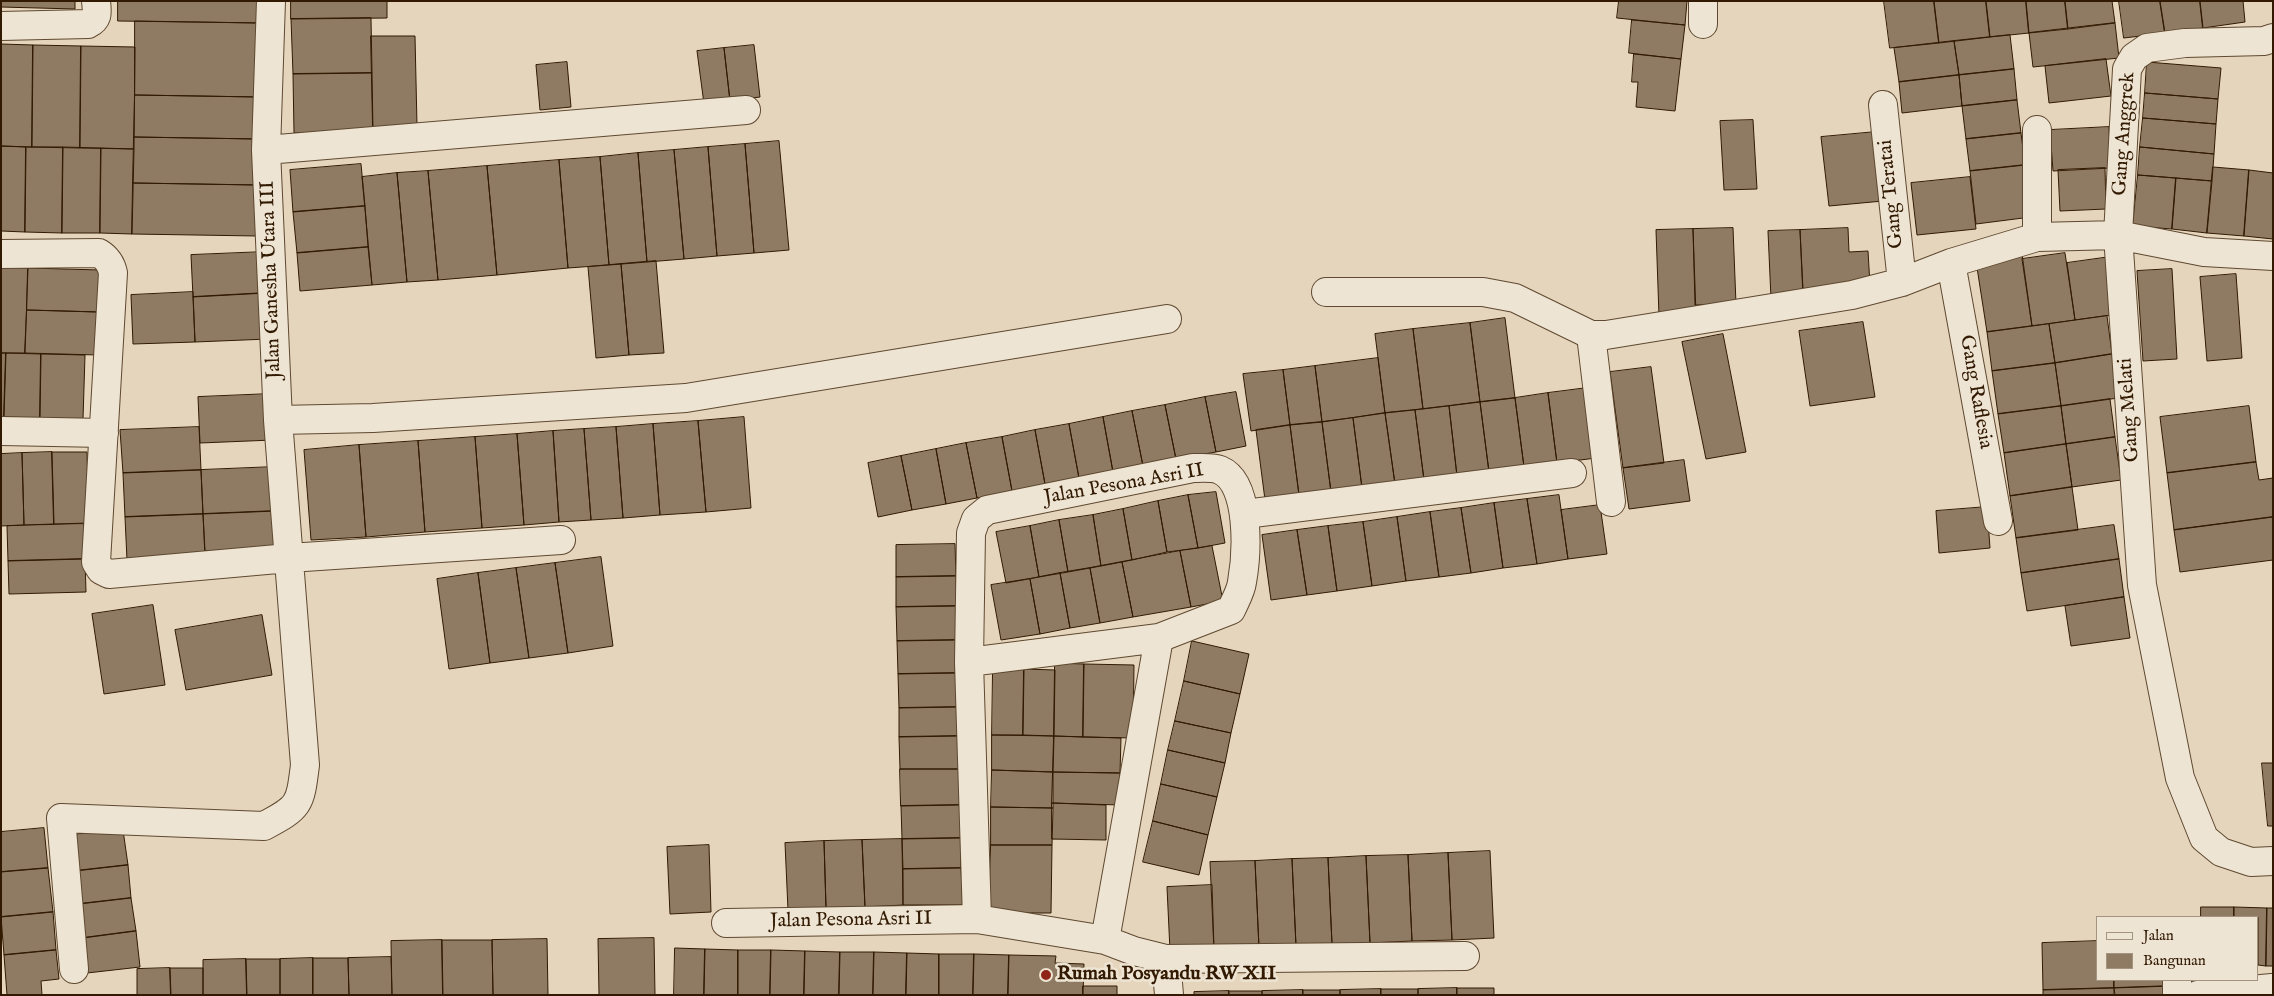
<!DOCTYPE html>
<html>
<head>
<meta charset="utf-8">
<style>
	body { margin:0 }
	#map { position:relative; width:2274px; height:996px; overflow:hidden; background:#e5d5bc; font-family:"IM FELL English",serif }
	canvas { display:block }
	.frame { position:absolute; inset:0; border:2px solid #321a02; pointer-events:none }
	.legend { position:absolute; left:2096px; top:916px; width:162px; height:65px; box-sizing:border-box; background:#eee4d3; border:1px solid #a3937f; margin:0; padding:6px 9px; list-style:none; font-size:15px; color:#321a02 }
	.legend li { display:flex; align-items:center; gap:10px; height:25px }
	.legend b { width:25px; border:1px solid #a3937f }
</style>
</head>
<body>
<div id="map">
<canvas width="2274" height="996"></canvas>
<div class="frame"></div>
<ul class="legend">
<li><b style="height:6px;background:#eee4d3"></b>Jalan</li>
<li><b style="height:14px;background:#8f7b63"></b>Bangunan</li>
</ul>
</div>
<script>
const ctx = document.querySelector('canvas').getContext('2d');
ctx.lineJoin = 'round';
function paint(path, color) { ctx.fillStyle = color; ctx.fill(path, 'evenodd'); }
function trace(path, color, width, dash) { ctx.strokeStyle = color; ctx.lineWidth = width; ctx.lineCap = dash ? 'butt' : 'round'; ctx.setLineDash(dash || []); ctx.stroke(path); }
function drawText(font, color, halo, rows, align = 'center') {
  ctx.font = font + ' "IM FELL English",serif'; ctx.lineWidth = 5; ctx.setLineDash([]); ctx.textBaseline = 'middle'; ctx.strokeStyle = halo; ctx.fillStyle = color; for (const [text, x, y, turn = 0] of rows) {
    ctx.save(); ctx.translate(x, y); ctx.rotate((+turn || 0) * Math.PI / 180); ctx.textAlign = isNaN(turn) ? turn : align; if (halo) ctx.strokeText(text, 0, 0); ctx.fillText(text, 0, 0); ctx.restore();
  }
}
const building = new Path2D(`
	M 1,1 L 75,1 L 75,9 L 1,7 Z
	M 118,1 L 260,1 L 260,23 L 118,21 Z
	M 291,1 L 387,1 L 387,18 L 291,19 Z
	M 1619,1 L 1687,1 L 1685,25 L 1617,18 Z
	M 1884,1 L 1934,1 L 1939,43 L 1890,48 Z
	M 1934,1 L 1986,1 L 1990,37 L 1939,43 Z
	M 1986,1 L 2026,1 L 2029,33 L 1990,37 Z
	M 2026,1 L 2065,1 L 2068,29 L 2029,33 Z
	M 2065,1 L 2112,1 L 2115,23 L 2068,29 Z
	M 2119,1 L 2160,1 L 2165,33 L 2124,38 Z
	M 2160,1 L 2200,1 L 2203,28 L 2165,33 Z
	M 2200,1 L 2243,1 L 2245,22 L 2203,28 Z
	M 371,18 L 372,73 L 293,74 L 291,19 Z
	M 1632,20 L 1685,25 L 1681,59 L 1629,53 Z
	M 135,21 L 260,23 L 259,97 L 135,95 Z
	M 2115,23 L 2119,58 L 2033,67 L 2029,33 Z
	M 2010,35 L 2014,69 L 1959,75 L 1954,41 Z
	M 371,36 L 415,36 L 417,126 L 373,127 Z
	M 1954,41 L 1959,75 L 1899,82 L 1894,48 Z
	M 1,44 L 33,45 L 32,147 L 1,146 Z
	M 33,45 L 81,46 L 80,148 L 32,147 Z
	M 754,45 L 760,97 L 730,101 L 724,48 Z
	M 81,46 L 135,47 L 134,149 L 80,148 Z
	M 724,48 L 730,101 L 704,104 L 697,51 Z
	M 1634,54 L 1681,59 L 1675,111 L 1636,107 L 1638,82 L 1632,82 Z
	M 2106,59 L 2111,96 L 2049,103 L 2045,66 Z
	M 567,62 L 571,107 L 540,110 L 536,65 Z
	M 2147,62 L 2221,68 L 2218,99 L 2145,93 Z
	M 2014,69 L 2017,100 L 1962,106 L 1959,75 Z
	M 372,73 L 373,132 L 294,133 L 293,74 Z
	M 1959,75 L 1962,106 L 1902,113 L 1899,82 Z
	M 2145,93 L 2218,99 L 2216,124 L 2143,118 Z
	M 135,95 L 259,97 L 258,139 L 134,137 Z
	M 2017,100 L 2021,133 L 1966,139 L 1962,106 Z
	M 2143,118 L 2216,124 L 2214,154 L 2140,147 Z
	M 1753,120 L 1757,189 L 1724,190 L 1720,121 Z
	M 2109,127 L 2111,168 L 2053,171 L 2050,130 Z
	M 1876,132 L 1883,201 L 1829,206 L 1821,137 Z
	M 2021,133 L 2025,165 L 1970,171 L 1966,139 Z
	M 134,137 L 258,139 L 258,185 L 133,183 Z
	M 779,141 L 789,250 L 754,253 L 745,144 Z
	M 745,144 L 754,253 L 717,256 L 708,147 Z
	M 1,146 L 26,147 L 25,232 L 1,231 Z
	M 26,147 L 63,147 L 62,233 L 25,232 Z
	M 63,147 L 101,148 L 100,233 L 62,233 Z
	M 708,147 L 717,256 L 684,259 L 674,150 Z
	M 2140,147 L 2214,154 L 2212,181 L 2138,175 Z
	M 101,148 L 134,149 L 132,234 L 100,233 Z
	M 674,150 L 684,259 L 647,262 L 638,153 Z
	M 638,153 L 647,262 L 609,265 L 600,157 Z
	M 600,157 L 609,265 L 568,268 L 559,160 Z
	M 559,160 L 568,268 L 497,275 L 487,166 Z
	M 361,164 L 365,206 L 293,212 L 290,170 Z
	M 2025,165 L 2031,217 L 1976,224 L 1970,171 Z
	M 487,166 L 497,275 L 438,280 L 428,171 Z
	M 2213,167 L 2249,170 L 2244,236 L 2207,233 Z
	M 2105,168 L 2106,209 L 2060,211 L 2058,170 Z
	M 2249,170 L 2273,173 L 2273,239 L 2244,236 Z
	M 428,171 L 438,280 L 407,282 L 397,173 Z
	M 397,173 L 407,282 L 372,285 L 362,177 Z
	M 2138,175 L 2176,178 L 2172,229 L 2133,226 Z
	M 1970,177 L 1976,229 L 1917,235 L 1911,183 Z
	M 2176,178 L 2212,181 L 2207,233 L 2172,229 Z
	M 133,183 L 258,185 L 257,236 L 132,234 Z
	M 365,206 L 368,247 L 297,253 L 293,212 Z
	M 1733,228 L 1736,304 L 1695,305 L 1693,229 Z
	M 1848,228 L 1849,252 L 1868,251 L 1870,285 L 1803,289 L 1800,230 Z
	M 1693,229 L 1696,315 L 1659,316 L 1656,230 Z
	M 1800,230 L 1803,297 L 1771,299 L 1768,231 Z
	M 368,247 L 372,285 L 300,291 L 297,253 Z
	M 264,252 L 266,293 L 193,297 L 191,255 Z
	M 2065,253 L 2075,320 L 2032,326 L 2022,259 Z
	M 2022,254 L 2032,326 L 1987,332 L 1976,261 Z
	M 2110,257 L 2118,314 L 2075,320 L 2067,263 Z
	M 656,261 L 664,353 L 629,355 L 621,264 Z
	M 621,264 L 629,355 L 596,358 L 588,267 Z
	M 1,267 L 28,268 L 25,353 L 1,353 Z
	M 28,268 L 101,270 L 99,312 L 27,310 Z
	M 2172,269 L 2177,359 L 2143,361 L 2137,271 Z
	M 2236,274 L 2242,358 L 2207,361 L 2200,277 Z
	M 193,292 L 195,342 L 133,344 L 131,295 Z
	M 266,293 L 268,339 L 195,342 L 193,297 Z
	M 27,310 L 99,312 L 98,355 L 25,353 Z
	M 2107,316 L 2112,354 L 2055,363 L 2049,324 Z
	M 1505,318 L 1515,398 L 1480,402 L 1470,323 Z
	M 1863,322 L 1875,397 L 1810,406 L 1799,331 Z
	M 1470,323 L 1480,402 L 1423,409 L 1413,329 Z
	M 2049,324 L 2055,363 L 1992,371 L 1987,332 Z
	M 1413,329 L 1423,409 L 1385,413 L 1375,334 Z
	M 1723,334 L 1746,452 L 1706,459 L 1682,342 Z
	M 1,353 L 6,353 L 4,417 L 1,417 Z
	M 6,353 L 41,354 L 40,418 L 4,417 Z
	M 41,354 L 85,355 L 83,419 L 40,418 Z
	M 2112,354 L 2118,398 L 2061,406 L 2055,363 Z
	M 1378,358 L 1385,413 L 1322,422 L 1315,366 Z
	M 2055,363 L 2061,406 L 1998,414 L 1992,371 Z
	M 1315,366 L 1322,422 L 1290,425 L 1283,370 Z
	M 1651,367 L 1664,463 L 1623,468 L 1610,372 Z
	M 1283,370 L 1290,425 L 1251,431 L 1243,374 Z
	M 1587,388 L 1596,458 L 1557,463 L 1548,393 Z
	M 1236,392 L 1246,446 L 1216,452 L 1205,397 Z
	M 1548,393 L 1557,463 L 1524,467 L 1515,398 Z
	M 270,394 L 273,440 L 200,443 L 198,397 Z
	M 1205,397 L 1216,452 L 1176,459 L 1165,405 Z
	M 1515,398 L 1524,467 L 1489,472 L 1480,402 Z
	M 2110,399 L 2115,437 L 2066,444 L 2061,406 Z
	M 1480,402 L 1489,472 L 1457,476 L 1449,406 Z
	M 1165,405 L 1176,459 L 1143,466 L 1132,411 Z
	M 1449,406 L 1457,476 L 1424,480 L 1415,410 Z
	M 2061,406 L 2066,444 L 2004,453 L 1998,414 Z
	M 2249,406 L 2256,462 L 2167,473 L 2160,417 Z
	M 1415,410 L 1424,480 L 1395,484 L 1385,413 Z
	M 1132,411 L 1143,466 L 1113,472 L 1103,417 Z
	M 1385,413 L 1395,484 L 1362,488 L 1353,418 Z
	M 744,417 L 751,508 L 706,512 L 698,421 Z
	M 1103,417 L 1113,472 L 1079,478 L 1069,424 Z
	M 1353,418 L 1362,488 L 1331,492 L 1322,422 Z
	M 698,421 L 706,512 L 660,515 L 653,424 Z
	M 1322,422 L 1331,492 L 1299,495 L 1290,425 Z
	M 653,424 L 660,515 L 623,518 L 616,427 Z
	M 1069,424 L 1079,478 L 1045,484 L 1035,430 Z
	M 1290,425 L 1299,495 L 1265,500 L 1256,430 Z
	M 199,427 L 201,470 L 123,473 L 120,430 Z
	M 616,427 L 623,518 L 591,520 L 584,429 Z
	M 584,429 L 591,520 L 559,522 L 553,431 Z
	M 1035,430 L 1045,484 L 1012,491 L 1002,437 Z
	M 553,431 L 559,522 L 524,525 L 517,434 Z
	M 517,434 L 524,525 L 482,528 L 475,437 Z
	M 475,437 L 482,528 L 425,532 L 418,441 Z
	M 1002,437 L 1012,491 L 977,498 L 966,443 Z
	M 2115,437 L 2121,480 L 2072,487 L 2066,444 Z
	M 418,441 L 425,532 L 366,537 L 359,445 Z
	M 966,443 L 977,498 L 946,504 L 936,449 Z
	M 2066,444 L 2072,487 L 2010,496 L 2004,453 Z
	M 359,445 L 366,537 L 311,540 L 304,450 Z
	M 936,449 L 946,504 L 912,510 L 901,456 Z
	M 52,452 L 54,524 L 24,525 L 22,453 Z
	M 52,452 L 87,452 L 89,523 L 54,524 Z
	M 22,453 L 24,525 L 1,526 L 1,454 Z
	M 901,456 L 912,510 L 878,517 L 868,463 Z
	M 1684,460 L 1690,501 L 1629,509 L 1623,468 Z
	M 2256,462 L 2259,480 L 2273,478 L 2273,517 L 2174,530 L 2167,473 Z
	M 274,467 L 276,511 L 203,514 L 201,470 Z
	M 201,470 L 203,514 L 125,517 L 123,473 Z
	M 2072,487 L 2078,530 L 2016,538 L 2010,496 Z
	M 1216,492 L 1225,543 L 1198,548 L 1188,495 Z
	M 1188,495 L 1198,548 L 1167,552 L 1158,501 Z
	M 1559,495 L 1568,559 L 1537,564 L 1527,499 Z
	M 1527,499 L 1537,564 L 1503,568 L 1494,503 Z
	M 1158,501 L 1167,552 L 1132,560 L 1123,509 Z
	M 1494,503 L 1503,568 L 1471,573 L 1461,508 Z
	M 1600,505 L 1607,554 L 1568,559 L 1561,510 Z
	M 1987,507 L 1990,548 L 1939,553 L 1936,511 Z
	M 1461,508 L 1471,573 L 1439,577 L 1430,512 Z
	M 1123,509 L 1132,560 L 1101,566 L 1093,515 Z
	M 276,511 L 278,548 L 205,551 L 203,514 Z
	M 1430,512 L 1439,577 L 1406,581 L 1397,517 Z
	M 203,514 L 205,557 L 127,560 L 125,517 Z
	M 1093,515 L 1101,566 L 1068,572 L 1059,520 Z
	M 1397,517 L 1406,581 L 1372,586 L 1363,522 Z
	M 2273,517 L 2273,560 L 2180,572 L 2174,530 Z
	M 1059,520 L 1068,572 L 1039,577 L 1030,526 Z
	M 1363,522 L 1372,586 L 1337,591 L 1328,526 Z
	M 84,524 L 85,559 L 8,561 L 7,526 Z
	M 2114,525 L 2119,559 L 2021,573 L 2016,538 Z
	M 1030,526 L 1039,577 L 1006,583 L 996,532 Z
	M 1328,526 L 1337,591 L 1307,595 L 1297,530 Z
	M 1297,530 L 1307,595 L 1271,600 L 1262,535 Z
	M 955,544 L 956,576 L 896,577 L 896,545 Z
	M 1212,546 L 1223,601 L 1191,607 L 1180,551 Z
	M 1180,551 L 1191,607 L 1133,617 L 1122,562 Z
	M 601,557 L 613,646 L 568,653 L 555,563 Z
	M 85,559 L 86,592 L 9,594 L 8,561 Z
	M 2119,559 L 2124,597 L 2027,611 L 2021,573 Z
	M 1122,562 L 1133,617 L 1100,623 L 1090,568 Z
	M 555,563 L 568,653 L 529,658 L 516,568 Z
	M 516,568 L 529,658 L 490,663 L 478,573 Z
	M 1090,568 L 1100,623 L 1070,628 L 1060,573 Z
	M 478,573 L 490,663 L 449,669 L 437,579 Z
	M 1060,573 L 1070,628 L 1040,634 L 1030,579 Z
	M 956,576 L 957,606 L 896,607 L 896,577 Z
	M 1030,579 L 1040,634 L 1001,640 L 991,585 Z
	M 2124,597 L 2130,638 L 2071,646 L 2065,606 Z
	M 153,605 L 165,685 L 104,694 L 92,614 Z
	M 957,606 L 957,640 L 897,641 L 896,607 Z
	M 262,615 L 272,675 L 186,690 L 175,630 Z
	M 957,640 L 958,673 L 898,674 L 897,641 Z
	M 1192,641 L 1249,654 L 1240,694 L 1184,681 Z
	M 1055,663 L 1084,664 L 1083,737 L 1054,736 Z
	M 1084,664 L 1134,665 L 1133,738 L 1083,737 Z
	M 993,668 L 1024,669 L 1023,735 L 992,735 Z
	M 1024,669 L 1055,670 L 1054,736 L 1023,735 Z
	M 958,673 L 959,707 L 899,708 L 898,674 Z
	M 1184,681 L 1240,694 L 1231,733 L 1175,721 Z
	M 959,707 L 959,736 L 899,737 L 899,708 Z
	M 1175,721 L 1231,733 L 1225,763 L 1168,750 Z
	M 992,735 L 1054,736 L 1053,772 L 992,770 Z
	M 959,736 L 960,769 L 900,769 L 899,737 Z
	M 1054,736 L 1121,738 L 1120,773 L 1053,772 Z
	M 1168,750 L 1225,763 L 1217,797 L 1161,784 Z
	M 2262,763 L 2273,763 L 2273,826 L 2268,826 Z
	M 900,769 L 960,769 L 960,805 L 901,806 Z
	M 992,770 L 1053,772 L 1053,808 L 991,807 Z
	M 1053,772 L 1120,773 L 1120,805 L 1052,803 Z
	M 1161,784 L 1217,797 L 1208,835 L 1153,821 Z
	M 1052,803 L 1106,805 L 1106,840 L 1052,839 Z
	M 960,805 L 961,838 L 902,839 L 901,806 Z
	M 991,807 L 1053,808 L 1052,845 L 991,845 Z
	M 1153,821 L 1208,835 L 1199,875 L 1143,862 Z
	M 44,828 L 48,868 L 1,872 L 1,832 Z
	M 123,830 L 128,865 L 75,871 L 71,835 Z
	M 961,838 L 961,868 L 903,869 L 902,839 Z
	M 902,839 L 903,905 L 865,907 L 862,840 Z
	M 862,840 L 865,907 L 826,908 L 824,841 Z
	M 824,841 L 826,908 L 788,910 L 785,843 Z
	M 709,845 L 711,912 L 670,914 L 667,847 Z
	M 991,845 L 1052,845 L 1051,913 L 989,913 Z
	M 1490,851 L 1494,938 L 1452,940 L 1448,853 Z
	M 1448,853 L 1452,940 L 1412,941 L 1408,855 Z
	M 1408,855 L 1412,941 L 1370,943 L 1366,856 Z
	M 1366,856 L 1370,943 L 1332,944 L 1328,858 Z
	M 1328,858 L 1332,944 L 1296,946 L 1292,859 Z
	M 1292,859 L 1296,946 L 1259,948 L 1255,861 Z
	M 1255,861 L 1259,948 L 1214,950 L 1210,862 Z
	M 128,865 L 131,898 L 79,904 L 75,871 Z
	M 48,868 L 53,912 L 1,917 L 1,872 Z
	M 961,868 L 963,905 L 903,905 L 903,869 Z
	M 1212,885 L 1214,950 L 1170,951 L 1167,887 Z
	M 131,898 L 136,931 L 83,938 L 79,904 Z
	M 2201,907 L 2234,907 L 2234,917 L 2201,917 Z
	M 2234,907 L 2267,908 L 2266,966 L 2258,965 L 2258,917 L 2234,917 Z
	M 2267,908 L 2273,908 L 2273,966 L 2266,966 Z
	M 53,912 L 56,950 L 4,955 L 1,917 Z
	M 136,931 L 140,967 L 87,973 L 83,938 Z
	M 654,938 L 655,995 L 599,995 L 598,939 Z
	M 547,939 L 548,995 L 493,995 L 492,940 Z
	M 442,940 L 443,995 L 392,995 L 391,941 Z
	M 442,940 L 492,940 L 493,995 L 443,995 Z
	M 2098,941 L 2098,980 L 2114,980 L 2114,988 L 2043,990 L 2042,943 Z
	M 675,948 L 705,949 L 704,995 L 674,995 Z
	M 705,949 L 738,950 L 738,995 L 704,995 Z
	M 56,950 L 59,979 L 41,981 L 42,995 L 7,995 L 4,955 Z
	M 738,950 L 771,950 L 770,995 L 738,995 Z
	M 771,950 L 805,951 L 804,995 L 770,995 Z
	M 805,951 L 840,952 L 839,995 L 804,995 Z
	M 840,952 L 874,952 L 873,995 L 839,995 Z
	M 874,952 L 907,953 L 906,995 L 873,995 Z
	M 907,953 L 939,954 L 939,995 L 906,995 Z
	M 939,954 L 974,954 L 973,995 L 939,995 Z
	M 974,954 L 1009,955 L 1008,995 L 973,995 Z
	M 1009,955 L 1056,956 L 1055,963 L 1084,964 L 1083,995 L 1008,995 Z
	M 391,957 L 392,995 L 349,995 L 348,958 Z
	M 313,958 L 313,995 L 280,995 L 280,959 Z
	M 313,958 L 348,958 L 349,995 L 313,995 Z
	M 246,959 L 247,995 L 203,995 L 203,960 Z
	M 246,959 L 280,959 L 280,995 L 247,995 Z
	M 170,968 L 171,995 L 137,995 L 137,969 Z
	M 170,968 L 203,968 L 203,995 L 171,995 Z
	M 2114,980 L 2171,980 L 2171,986 L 2114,988 Z
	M 1083,986 L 1117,986 L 1117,995 L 1083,995 Z
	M 2171,986 L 2172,995 L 2115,995 L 2114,988 Z
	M 1457,988 L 1457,995 L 1418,995 L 1418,989 Z
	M 1457,988 L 1494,988 L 1494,995 L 1457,995 Z
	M 2114,988 L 2114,995 L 2043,995 L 2043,990 Z
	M 1381,989 L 1381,995 L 1340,995 L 1340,990 Z
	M 1381,989 L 1418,989 L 1418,995 L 1381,995 Z
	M 1303,990 L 1303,995 L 1262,995 L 1262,991 Z
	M 1303,990 L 1340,990 L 1340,995 L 1303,995 Z
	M 1229,991 L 1262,991 L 1262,995 L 1229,995 Z
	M 1229,991 L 1229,995 L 1194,995 L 1194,992 Z`);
const street = new Path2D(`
	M 1703,24 L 1703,1
	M 1,26 L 88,24 C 99,19 97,12 96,1
	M 2273,38 L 2264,41 L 2185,43 L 2147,48 L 2134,57 L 2127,69 L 2118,235 L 2142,585 L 2180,778 L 2204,838 L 2221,852 L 2251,862 L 2273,861
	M 1883,105 L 1902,282
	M 266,150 L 746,110
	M 2037,237 L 2037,130
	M 1,254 L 99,253 C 107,258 111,263 113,273 L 96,562 L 101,570 L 109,574 L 289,558 L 561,540
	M 1951,263 L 1998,521
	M 1326,292 L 1483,292 L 1515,298 L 1591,335 L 1606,335 L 1852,295 L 1902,282 L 1951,263 L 2037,237 L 2118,235 L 2204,252 L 2273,256
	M 1591,335 L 1611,502
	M 278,420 L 373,418 L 686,398 L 1167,319
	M 1,431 L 104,433
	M 1245,514 L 1572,473
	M 969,662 L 1159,638 L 1231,610 C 1235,601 1241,591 1242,582 C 1247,554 1251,483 1220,470 C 1213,467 1201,468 1193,468 L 987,510 L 976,519 L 971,533 L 969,662 L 977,919
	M 726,923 L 977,919 L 1105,940 L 1134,951 L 1166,959 L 1169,995
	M 1105,940 L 1159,638
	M 1166,959 L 1465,956
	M 74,969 L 61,818 L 264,826 C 300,807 300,805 305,765 L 278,420 L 266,150 L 271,1
	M 2177,980 L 2177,995
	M 2198,995 L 2272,988`);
const markers = [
	[1046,975,6,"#8f2418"]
];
const streetNames = [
	["Gang Anggrek",2125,134,-86],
	["Gang Teratai",1892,194,-96],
	["Jalan Ganesha Utara III",272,280,-92],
	["Gang Raflesia",1975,392,80],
	["Gang Melati",2130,410,-94],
	["Jalan Pesona Asri II",1124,485,-10],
	["Jalan Pesona Asri II",851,921,-1]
];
const poiNames = [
	["Rumah Posyandu RW XII",1057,975]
];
paint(building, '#8f7b63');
trace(building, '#321a02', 1);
trace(street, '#5f4930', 30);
trace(street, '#eee4d3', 28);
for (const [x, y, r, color] of markers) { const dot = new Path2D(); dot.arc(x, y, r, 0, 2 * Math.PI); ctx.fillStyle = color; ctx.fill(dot); trace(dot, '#eee4d3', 2); }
drawText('20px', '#321a02', '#eee4d3', streetNames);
drawText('bold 20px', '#321a02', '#eee4d3', poiNames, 'left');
</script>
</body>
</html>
